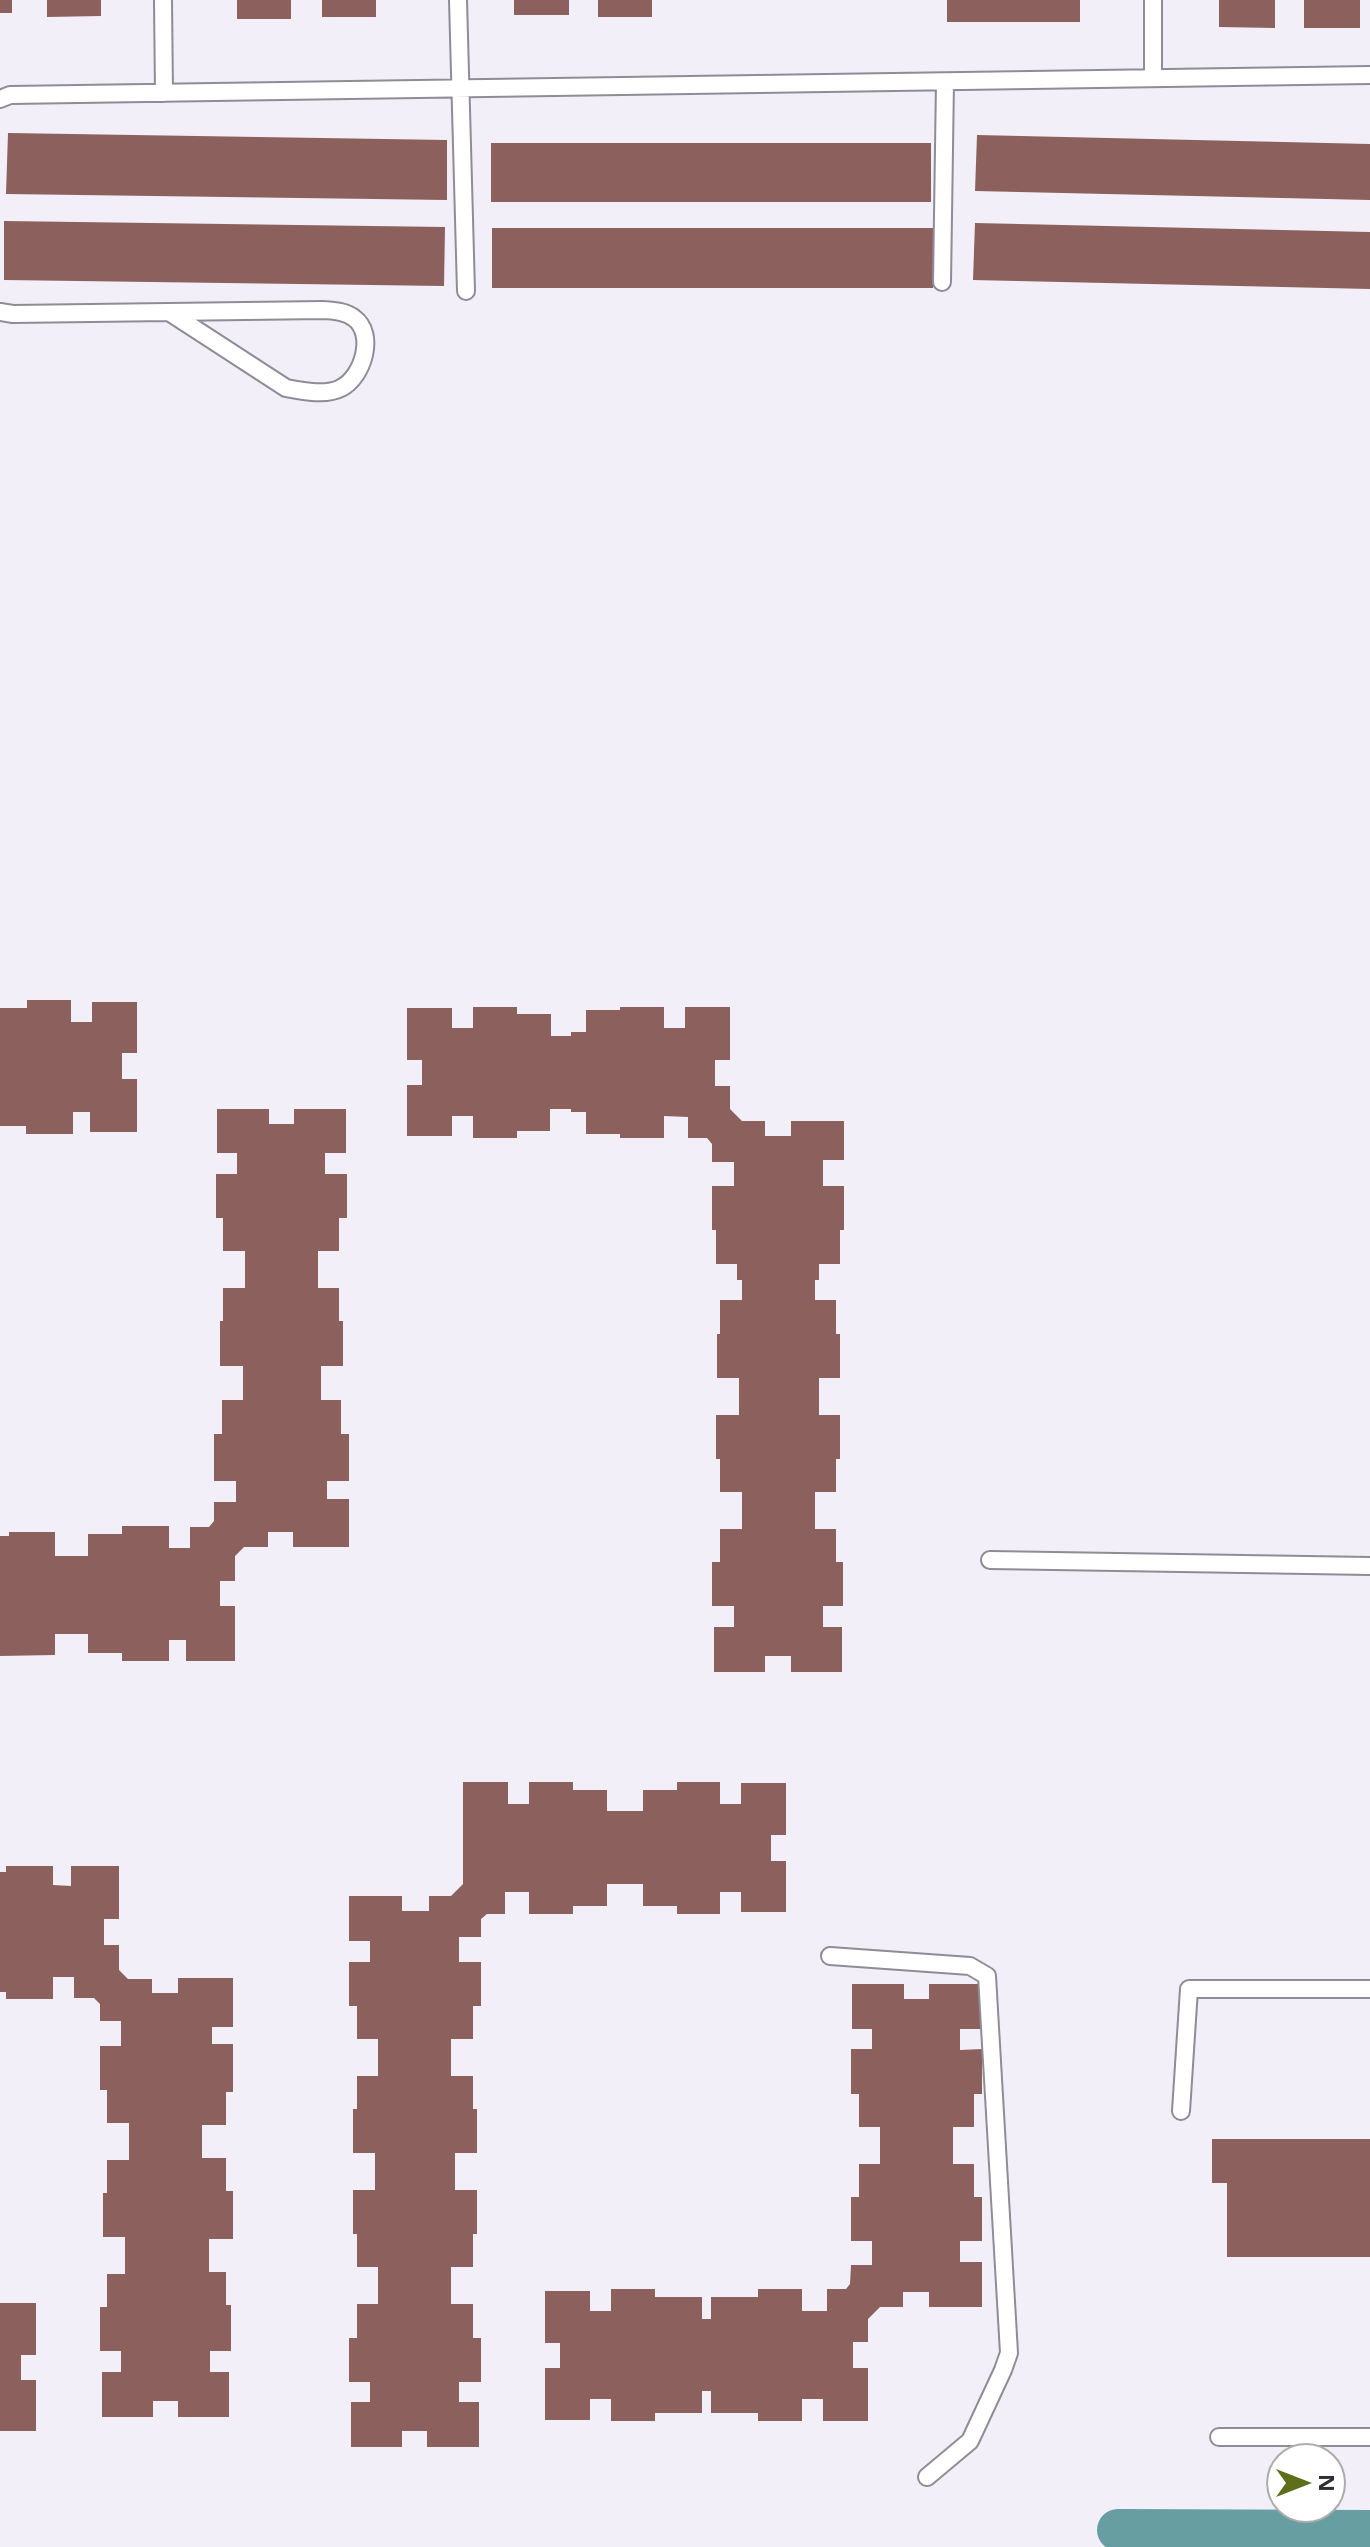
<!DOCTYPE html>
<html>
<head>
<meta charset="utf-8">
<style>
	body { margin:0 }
	#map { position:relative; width:1370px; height:2547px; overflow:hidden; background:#f2eff9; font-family:"Open Sans",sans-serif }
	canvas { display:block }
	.north { position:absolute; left:1266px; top:2443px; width:80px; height:80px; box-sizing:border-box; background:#fff; border:2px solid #acacad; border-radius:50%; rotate:90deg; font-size:22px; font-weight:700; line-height:32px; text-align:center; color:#302f33 }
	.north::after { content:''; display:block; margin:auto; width:28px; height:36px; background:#5e6f1b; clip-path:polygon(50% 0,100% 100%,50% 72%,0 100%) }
</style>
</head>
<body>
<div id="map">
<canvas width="1370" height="2547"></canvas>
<div class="north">N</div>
</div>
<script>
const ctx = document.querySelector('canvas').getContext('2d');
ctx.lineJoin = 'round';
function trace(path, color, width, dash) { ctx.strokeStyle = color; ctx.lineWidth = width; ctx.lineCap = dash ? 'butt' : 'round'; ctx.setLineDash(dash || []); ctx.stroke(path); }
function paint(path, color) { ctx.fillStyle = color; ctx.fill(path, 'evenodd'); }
const canal = new Path2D(`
	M 1118,2530 L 1370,2531`);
const building = new Path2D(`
	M 0,0 L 12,0 L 12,13 L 0,13 Z
	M 47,0 L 101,0 L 101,16 L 47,17 Z
	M 237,0 L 291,0 L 291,19 L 237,19 Z
	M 322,0 L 376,0 L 376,17 L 322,17 Z
	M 514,0 L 569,0 L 569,15 L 514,15 Z
	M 598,0 L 652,0 L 652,17 L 598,17 Z
	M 947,0 L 1080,0 L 1080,22 L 947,22 Z
	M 1219,0 L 1275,0 L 1275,28 L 1219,27 Z
	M 1304,0 L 1360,0 L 1360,28 L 1304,28 Z
	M 8,133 L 447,140 L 447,200 L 6,194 Z
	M 977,135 L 1370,144 L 1370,200 L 975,191 Z
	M 491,143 L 931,143 L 931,202 L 491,202 Z
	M 4,221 L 445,227 L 444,286 L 4,280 Z
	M 975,223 L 1370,232 L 1370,289 L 973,280 Z
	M 492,228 L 933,228 L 933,288 L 492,288 Z
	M 27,1000 L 71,1000 L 71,1022 L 92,1022 L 92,1002 L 137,1002 L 137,1053 L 122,1053 L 122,1079 L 137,1079 L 137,1132 L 90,1132 L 90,1112 L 73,1112 L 73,1134 L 26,1134 L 26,1126 L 0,1126 L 0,1008 L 27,1008 Z
	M 473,1007 L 517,1007 L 517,1014 L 551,1014 L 551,1036 L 571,1036 L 571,1032 L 586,1032 L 586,1010 L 620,1010 L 620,1007 L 664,1007 L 664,1028 L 685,1028 L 685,1007 L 730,1007 L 730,1060 L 715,1060 L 715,1086 L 730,1086 L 730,1109 L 742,1121 L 765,1121 L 765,1136 L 791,1136 L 791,1121 L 844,1121 L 844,1160 L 823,1160 L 823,1186 L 844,1186 L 844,1230 L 840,1230 L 840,1264 L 819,1264 L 819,1280 L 815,1280 L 815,1300 L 836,1300 L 836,1334 L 840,1334 L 840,1378 L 819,1378 L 819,1415 L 840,1415 L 840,1459 L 836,1459 L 836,1492 L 815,1492 L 815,1529 L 836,1529 L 836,1562 L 843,1562 L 843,1606 L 823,1606 L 823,1627 L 842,1627 L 842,1672 L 791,1672 L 791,1656 L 765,1656 L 765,1672 L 714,1672 L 714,1627 L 734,1627 L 734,1606 L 712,1606 L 712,1562 L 720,1562 L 720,1529 L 742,1529 L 742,1492 L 720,1492 L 720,1459 L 716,1459 L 716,1415 L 739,1415 L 739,1378 L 717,1378 L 717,1334 L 720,1334 L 720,1300 L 742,1300 L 742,1280 L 737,1280 L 737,1264 L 716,1264 L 716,1230 L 712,1230 L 712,1186 L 734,1186 L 734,1162 L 712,1162 L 712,1144 L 707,1138 L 688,1138 L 688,1117 L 664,1116 L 664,1138 L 620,1138 L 620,1134 L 586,1134 L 586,1112 L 571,1112 L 571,1109 L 550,1109 L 550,1131 L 517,1131 L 517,1138 L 473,1138 L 473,1116 L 452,1116 L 452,1136 L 407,1136 L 407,1085 L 422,1085 L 422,1060 L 407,1060 L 407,1008 L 452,1008 L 452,1028 L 473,1028 Z
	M 217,1109 L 269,1109 L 269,1124 L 294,1124 L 294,1109 L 346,1109 L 346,1153 L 325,1153 L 325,1174 L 347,1174 L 347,1218 L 339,1218 L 339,1251 L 318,1251 L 318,1288 L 339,1288 L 339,1321 L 343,1321 L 343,1366 L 321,1366 L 321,1400 L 341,1400 L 341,1434 L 349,1434 L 349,1481 L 327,1481 L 327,1499 L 349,1499 L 349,1547 L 293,1547 L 293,1532 L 268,1532 L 268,1547 L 244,1547 L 235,1556 L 235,1581 L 220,1581 L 220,1606 L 235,1606 L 235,1661 L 186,1661 L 186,1640 L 169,1640 L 169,1661 L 122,1661 L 122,1653 L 88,1653 L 88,1634 L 55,1634 L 55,1655 L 0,1656 L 0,1536 L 9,1536 L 9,1532 L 55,1532 L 55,1556 L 88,1556 L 88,1534 L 122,1534 L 122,1526 L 169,1526 L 169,1548 L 190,1548 L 190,1527 L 209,1527 L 214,1521 L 214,1502 L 236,1502 L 236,1481 L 214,1481 L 214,1434 L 222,1434 L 222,1400 L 243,1400 L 243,1366 L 220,1366 L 220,1321 L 223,1321 L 223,1288 L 245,1288 L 245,1251 L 223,1251 L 223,1218 L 216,1218 L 216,1174 L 237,1174 L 237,1153 L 217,1153 Z
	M 463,1782 L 508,1782 L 508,1804 L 529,1804 L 529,1782 L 573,1782 L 573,1790 L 607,1790 L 607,1811 L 643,1811 L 643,1790 L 677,1790 L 677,1782 L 720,1782 L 720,1804 L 741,1804 L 741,1783 L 786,1783 L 786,1835 L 771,1835 L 771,1861 L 786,1861 L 786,1912 L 741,1912 L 741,1892 L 720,1892 L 720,1914 L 677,1914 L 677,1906 L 643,1906 L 643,1884 L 607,1884 L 607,1906 L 573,1906 L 573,1914 L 529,1914 L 529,1892 L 505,1892 L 505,1914 L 487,1914 L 481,1919 L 481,1937 L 459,1937 L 459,1962 L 481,1962 L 481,2006 L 473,2006 L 473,2039 L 451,2039 L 451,2076 L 473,2076 L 473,2109 L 477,2109 L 477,2153 L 455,2153 L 455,2190 L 477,2190 L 477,2234 L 473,2234 L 473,2267 L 451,2267 L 451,2304 L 473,2304 L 473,2338 L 481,2338 L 481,2382 L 459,2382 L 459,2402 L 479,2402 L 479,2447 L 427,2447 L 427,2431 L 402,2431 L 402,2447 L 351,2447 L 351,2402 L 370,2402 L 370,2382 L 349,2382 L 349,2338 L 357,2338 L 357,2304 L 378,2304 L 378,2267 L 357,2267 L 357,2234 L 353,2234 L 353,2190 L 375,2190 L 375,2153 L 353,2153 L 353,2109 L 357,2109 L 357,2076 L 378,2076 L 378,2039 L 357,2039 L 357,2006 L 349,2006 L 349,1962 L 370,1962 L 370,1941 L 349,1941 L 349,1896 L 402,1896 L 402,1911 L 429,1911 L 429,1896 L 451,1896 L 463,1884 Z
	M 6,1866 L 53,1866 L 53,1885 L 71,1886 L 71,1866 L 119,1866 L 119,1919 L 104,1919 L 104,1945 L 119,1945 L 119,1970 L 128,1979 L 152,1979 L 152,1993 L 178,1993 L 178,1978 L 233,1978 L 233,2027 L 212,2027 L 212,2044 L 233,2044 L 233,2092 L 226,2092 L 226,2125 L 202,2125 L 202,2158 L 226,2158 L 226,2191 L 233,2191 L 233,2239 L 209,2239 L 209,2272 L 226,2272 L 226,2305 L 231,2305 L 231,2351 L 210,2351 L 210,2372 L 229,2372 L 229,2417 L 178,2417 L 178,2401 L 153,2401 L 153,2417 L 102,2417 L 102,2372 L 121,2372 L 121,2351 L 100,2351 L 100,2307 L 107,2307 L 107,2274 L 125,2274 L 125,2237 L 103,2237 L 103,2193 L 107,2193 L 107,2160 L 129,2160 L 129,2123 L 107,2123 L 107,2090 L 100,2090 L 100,2046 L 121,2046 L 121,2021 L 100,2021 L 100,2004 L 94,1998 L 74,1998 L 74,1977 L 53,1977 L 53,1999 L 6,1999 L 6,1992 L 0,1992 L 0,1872 L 6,1872 Z
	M 852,1984 L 904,1984 L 904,1999 L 929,1999 L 929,1984 L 981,1984 L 981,2029 L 960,2029 L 960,2050 L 982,2049 L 982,2094 L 974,2094 L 974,2127 L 953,2127 L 953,2164 L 974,2164 L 974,2197 L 982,2197 L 982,2241 L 960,2241 L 960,2262 L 982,2262 L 982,2307 L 929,2307 L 929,2292 L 903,2292 L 903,2307 L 880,2307 L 868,2319 L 868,2342 L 853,2342 L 853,2368 L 868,2368 L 868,2421 L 823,2421 L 823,2399 L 802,2399 L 802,2421 L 758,2421 L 758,2413 L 711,2413 L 711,2391 L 702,2391 L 702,2413 L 655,2413 L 655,2421 L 611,2421 L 611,2399 L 590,2399 L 590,2420 L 545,2420 L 545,2368 L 560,2368 L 560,2343 L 545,2343 L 545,2291 L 590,2291 L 590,2311 L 611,2311 L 611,2289 L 655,2289 L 655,2297 L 702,2297 L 702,2319 L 711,2319 L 711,2297 L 758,2297 L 758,2289 L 802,2289 L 802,2311 L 827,2311 L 827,2289 L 846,2289 L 850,2284 L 851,2265 L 872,2265 L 872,2241 L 851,2241 L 851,2197 L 859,2197 L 859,2164 L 880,2164 L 880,2127 L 859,2127 L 859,2094 L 851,2094 L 851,2049 L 872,2049 L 872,2029 L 852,2029 Z
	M 1212,2139 L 1370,2139 L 1370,2257 L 1227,2257 L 1227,2183 L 1212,2183 Z
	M 0,2303 L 36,2303 L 36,2355 L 21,2355 L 21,2380 L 36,2380 L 36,2431 L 0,2431 Z`);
const service = new Path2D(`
	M 163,0 L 164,93
	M 458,0 L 466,291
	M 1153,0 L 1153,78
	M 0,99 L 10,95 L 1370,75
	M 942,282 L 945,82
	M 0,312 L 13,314 L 323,310 C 334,311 345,311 354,318 C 376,334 363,377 341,388 C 326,396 302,391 286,388 L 169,312
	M 990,1560 L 1370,1566
	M 830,1956 L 970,1966 L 987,1976 L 1009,2353 L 1003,2370 L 970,2441 L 927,2477
	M 1181,2111 L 1189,1989 L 1370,1989
	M 1219,2437 L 1370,2437`);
trace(canal, '#669ea2', 42);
paint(building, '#8c605d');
trace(service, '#8f8c95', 20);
trace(service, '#fff', 16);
</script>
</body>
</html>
